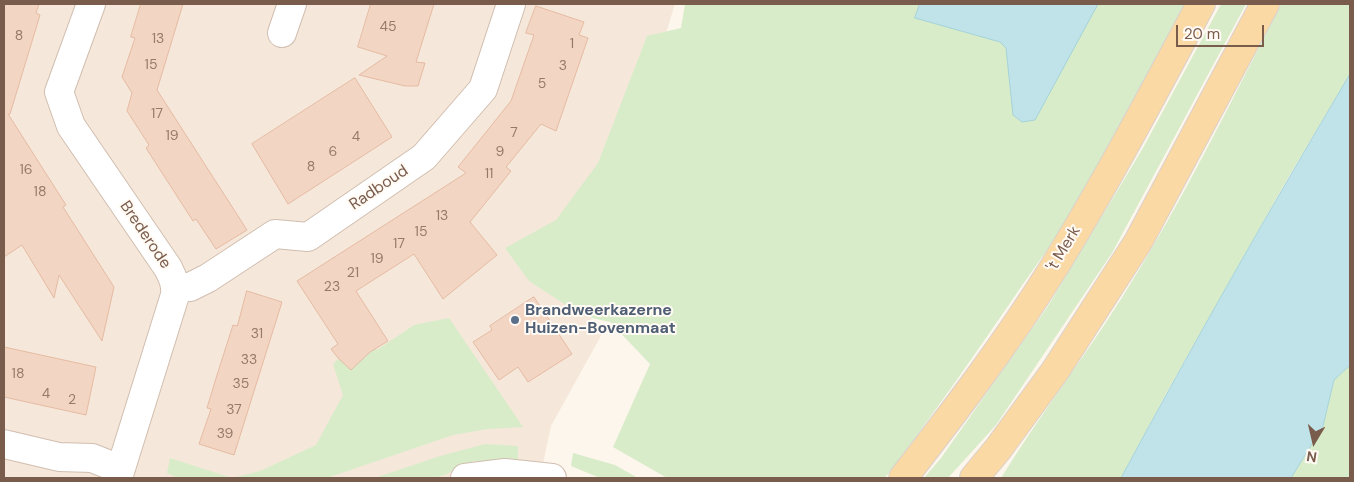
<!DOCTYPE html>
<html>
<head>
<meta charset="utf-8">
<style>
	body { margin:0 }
	#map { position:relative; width:1354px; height:482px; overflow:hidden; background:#fdf6ec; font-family:"DM Sans",sans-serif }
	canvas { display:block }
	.frame { position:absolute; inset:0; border:5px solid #7a5c4d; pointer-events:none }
	.north { position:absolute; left:1289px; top:417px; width:50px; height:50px; -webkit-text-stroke:4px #fffaf3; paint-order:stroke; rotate:189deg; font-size:14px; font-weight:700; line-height:20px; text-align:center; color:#7a5c4d }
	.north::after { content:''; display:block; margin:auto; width:18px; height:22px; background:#7a5c4d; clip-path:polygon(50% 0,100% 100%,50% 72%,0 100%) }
	.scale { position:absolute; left:1176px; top:25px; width:88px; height:22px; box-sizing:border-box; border:2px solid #7a5c4d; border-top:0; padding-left:6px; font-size:15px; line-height:18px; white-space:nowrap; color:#7a5c4d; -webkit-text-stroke:4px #fffaf3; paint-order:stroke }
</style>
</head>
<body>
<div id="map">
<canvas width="1354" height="482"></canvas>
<div class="frame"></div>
<div class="north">N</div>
<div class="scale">20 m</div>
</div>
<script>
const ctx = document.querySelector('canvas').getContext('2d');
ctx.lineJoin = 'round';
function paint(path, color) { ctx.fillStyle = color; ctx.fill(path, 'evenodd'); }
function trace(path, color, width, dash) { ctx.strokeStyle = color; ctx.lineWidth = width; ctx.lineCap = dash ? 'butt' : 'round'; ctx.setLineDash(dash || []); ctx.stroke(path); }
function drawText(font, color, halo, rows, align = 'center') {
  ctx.font = font + ' "DM Sans",sans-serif'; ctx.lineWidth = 4; ctx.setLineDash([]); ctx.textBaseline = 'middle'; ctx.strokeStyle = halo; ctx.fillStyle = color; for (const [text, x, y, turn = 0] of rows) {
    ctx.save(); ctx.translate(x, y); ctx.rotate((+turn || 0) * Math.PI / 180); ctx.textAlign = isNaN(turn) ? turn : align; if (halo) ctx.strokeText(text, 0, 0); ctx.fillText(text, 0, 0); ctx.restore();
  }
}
const residential = new Path2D(`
	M 4,4 L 675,4 L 646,98 L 552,264 L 602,334 L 551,426 L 540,478 L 4,478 Z`);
const green = new Path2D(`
	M 685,4 L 1187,4 C 1150,67 1120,134 1083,197 C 1065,227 1043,255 1023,284 C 978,350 933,415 885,478 L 667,478 L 613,447 L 650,364 L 610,322 L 592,318 L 566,305 L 529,281 L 505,248 L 556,220 L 598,163 L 647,36 L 681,28 Z
	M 1221,4 L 1246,4 L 1112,253 L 996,425 L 948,478 L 924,478 L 941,458 L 1048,306 L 1143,148 Z
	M 1281,4 L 1350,4 L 1350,74 L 1289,176 L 1168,390 L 1121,478 L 1001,478 C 1039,416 1084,358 1123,296 C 1182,202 1231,102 1281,4 Z
	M 449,318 L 523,427 L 488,429 L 453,435 L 327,478 L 178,478 L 167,473 L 170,458 L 232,478 L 260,471 L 316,445 L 343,395 L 333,364 L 363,336 L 377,350 L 414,325 Z
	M 1350,365 L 1350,478 L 1291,478 L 1323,426 L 1334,380 Z
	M 485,444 L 518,446 L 518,461 L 474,461 L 445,475 L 433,478 L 375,478 L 440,456 Z
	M 573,453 L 615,465 L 638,478 L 600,478 L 571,466 Z`);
const water = new Path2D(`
	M 920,4 L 1098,4 L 1035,120 L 1022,122 L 1013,115 L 1006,48 L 1000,42 L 915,18 Z
	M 1350,74 L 1350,365 L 1334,380 L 1323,426 L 1291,478 L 1121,478 C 1194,342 1271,207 1350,74 Z`);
const building = new Path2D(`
	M 4,4 L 39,4 L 36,13 L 40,15 L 10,114 L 8,114 L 66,205 L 63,207 L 114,287 L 102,341 L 59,275 L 54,298 L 22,245 L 4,257 Z
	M 141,4 L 183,4 L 157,90 L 247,230 L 216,249 L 196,219 L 193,221 L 146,148 L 149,145 L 127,111 L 132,93 L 122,77 L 135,38 L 131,37 Z
	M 371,4 L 434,4 L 416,62 L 425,63 L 418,86 L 405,86 L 359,75 L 387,56 L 358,47 Z
	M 536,6 L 584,22 L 579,35 L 588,38 L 556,131 L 541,124 L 506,167 L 511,171 L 470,222 L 497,255 L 443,299 L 414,254 L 356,291 L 388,341 L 370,352 L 351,370 L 339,359 L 331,349 L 338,344 L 297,281 L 466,173 L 458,167 L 511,101 L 534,35 L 526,33 Z
	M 355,78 L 392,137 L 288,204 L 252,144 Z
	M 247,291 L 282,302 L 234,455 L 199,444 L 211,409 L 207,408 L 217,375 L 233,325 L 237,326 Z
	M 534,297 L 572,354 L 528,382 L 518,367 L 499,380 L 473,342 L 492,330 L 490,326 Z
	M 4,347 L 96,367 L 86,415 L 4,397 Z`);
const minor = new Path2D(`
	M 91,4 L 59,92 L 71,126 L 168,268 C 173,278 176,284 175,295 L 118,478
	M 282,33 L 292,4
	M 176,288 L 190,287 L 208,278 L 275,234 L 308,237 L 424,157 L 483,89 L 511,4
	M 4,444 L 59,457 L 92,458 L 120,469
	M 465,478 L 505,473 L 552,478`);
const major = new Path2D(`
	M 903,478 C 955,411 1006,344 1051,272 C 1105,185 1153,94 1201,4
	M 974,478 L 998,449 L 1055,371 L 1138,242 L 1265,4`);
const markers = [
	[515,320,5,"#5c6f8a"]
];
const numberNames = [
	["45",388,27],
	["8",19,36],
	["13",158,39],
	["1",572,44],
	["15",151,65],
	["3",563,66],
	["5",542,84],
	["17",157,114],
	["7",514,133],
	["19",172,136],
	["4",356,137],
	["6",333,152],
	["9",500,152],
	["8",311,167],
	["16",26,170],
	["11",489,174],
	["18",40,192],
	["13",442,216],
	["15",421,232],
	["17",399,244],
	["19",377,259],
	["21",353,273],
	["23",332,287],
	["31",257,334],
	["33",249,360],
	["18",18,374],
	["35",241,384],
	["4",46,394],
	["2",72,400],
	["37",234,410],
	["39",225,434]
];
const streetNames = [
	["Radboud",379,188,-34],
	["Brederode",145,235,56],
	["'t Merk",1064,249,-59]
];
const serviceNames = [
	["Brandweerkazerne",525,311],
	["Huizen-Bovenmaat",525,329]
];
paint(residential, '#f5e8da');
paint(green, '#d8ecc9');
paint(water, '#bfe3e8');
trace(water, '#a5d3da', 1);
paint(building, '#f3d5c3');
trace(building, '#e6bba3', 1);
trace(minor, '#d1beb0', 30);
trace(major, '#dad1cd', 30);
trace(minor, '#fff', 28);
trace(major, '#fbd9a5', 28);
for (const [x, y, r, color] of markers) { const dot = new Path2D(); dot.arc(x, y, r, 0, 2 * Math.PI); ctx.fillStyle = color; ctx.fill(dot); trace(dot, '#fffaf3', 2); }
drawText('14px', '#987a6a', null, numberNames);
drawText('16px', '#7a5c4d', '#fffaf3', streetNames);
drawText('bold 16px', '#4e5e75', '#fffaf3', serviceNames, 'left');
</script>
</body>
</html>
